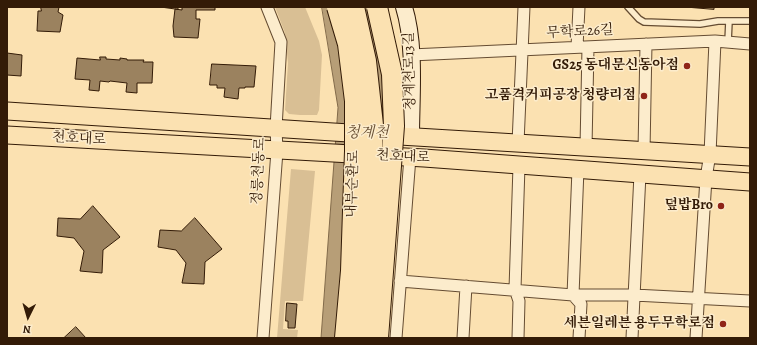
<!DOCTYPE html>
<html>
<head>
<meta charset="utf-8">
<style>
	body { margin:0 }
	#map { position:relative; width:757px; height:345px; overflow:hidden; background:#fbe1b1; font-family:Alegreya,serif }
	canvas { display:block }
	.frame { position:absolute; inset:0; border:8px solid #331b07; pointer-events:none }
	.north { position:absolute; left:8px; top:297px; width:40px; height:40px; -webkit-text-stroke:3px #fceccc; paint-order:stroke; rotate:185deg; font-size:11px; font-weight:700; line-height:16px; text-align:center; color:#331b07 }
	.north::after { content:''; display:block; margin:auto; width:14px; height:18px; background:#331b07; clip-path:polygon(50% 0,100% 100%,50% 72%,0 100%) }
</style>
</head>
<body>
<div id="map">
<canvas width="757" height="345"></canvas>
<div class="frame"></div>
<div class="north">N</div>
</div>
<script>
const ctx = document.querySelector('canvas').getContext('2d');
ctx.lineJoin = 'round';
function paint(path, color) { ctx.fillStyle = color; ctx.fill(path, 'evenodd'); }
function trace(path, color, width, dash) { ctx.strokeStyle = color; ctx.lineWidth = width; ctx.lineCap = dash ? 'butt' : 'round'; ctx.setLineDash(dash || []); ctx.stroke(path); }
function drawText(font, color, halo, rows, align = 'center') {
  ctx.font = font + ' Alegreya,"Noto Serif KR",serif'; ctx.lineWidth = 3; ctx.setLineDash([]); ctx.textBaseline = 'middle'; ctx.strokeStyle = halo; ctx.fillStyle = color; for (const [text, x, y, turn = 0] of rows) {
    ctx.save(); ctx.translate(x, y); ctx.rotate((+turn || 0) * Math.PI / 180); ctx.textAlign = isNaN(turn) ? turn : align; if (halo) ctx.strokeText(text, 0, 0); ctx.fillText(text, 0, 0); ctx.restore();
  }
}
const green = new Path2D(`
	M 275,7 L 305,7 L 319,41 L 322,55 L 319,110 L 317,115 L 300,115 L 289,114 L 285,110 L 288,63 L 285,33 Z
	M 291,169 L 315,171 L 303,301 L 285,301 L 283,329 L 298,330 L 297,338 L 277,338 Z`);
const water = new Path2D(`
	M 322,7 L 377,7 L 398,127 L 382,338 L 321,338 L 338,108 Z`);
const building = new Path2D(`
	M 41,7 L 59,7 L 58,12 L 63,15 L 60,32 L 37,31 L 38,11 L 41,11 Z
	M 161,7 L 215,7 L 215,10 L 196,10 L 196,19 L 200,19 L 198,38 L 174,37 L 173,26 L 175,9 L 182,10 L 182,7 L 178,7 L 178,9 Z
	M 686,7 L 714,7 L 714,9 Z
	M 7,53 L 22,55 L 21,76 L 7,75 Z
	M 100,57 L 106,57 L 106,59 L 120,60 L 120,58 L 127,59 L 127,60 L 144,60 L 143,62 L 153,62 L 152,83 L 137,83 L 137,93 L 126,92 L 127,83 L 110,81 L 109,82 L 100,81 L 99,91 L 89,90 L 90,80 L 75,79 L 77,58 L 100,60 Z
	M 212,64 L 256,66 L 254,87 L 245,87 L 245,88 L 239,88 L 238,99 L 224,97 L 225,88 L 217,88 L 217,85 L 210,85 Z
	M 93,206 L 120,237 L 103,250 L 102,273 L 80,271 L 84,251 L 74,238 L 57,236 L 58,218 L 80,219 Z
	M 195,218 L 222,249 L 205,262 L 204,284 L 182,283 L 186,263 L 176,250 L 158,247 L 160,230 L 181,231 Z
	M 287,303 L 297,304 L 295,328 L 288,328 L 288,321 L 286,321 Z
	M 76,327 L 86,338 L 64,338 Z`);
const lane = new Path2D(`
	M 628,7 L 639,19 L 644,22 L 700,24 L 718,21 L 750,21
	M 728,42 L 729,21`);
const street = new Path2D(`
	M 577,47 L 579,7
	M 411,55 L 715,41 L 750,44
	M 518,143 L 524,7
	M 586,147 L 588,47
	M 644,151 L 646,44
	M 578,169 L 573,295 L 581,304 L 579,338
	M 400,281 L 573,295 L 634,295 L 750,301
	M 263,338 L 277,151 L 276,128 L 281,42 L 267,7
	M 396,338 L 410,157
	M 463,338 L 466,286
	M 518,338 L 519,301 L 515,289 L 519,166
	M 632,338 L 640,174
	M 696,338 L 706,178 L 710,154 L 715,41`);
const secondary = new Path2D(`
	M 404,7 C 416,46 411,96 411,137`);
const primary = new Path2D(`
	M 7,111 L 333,132 L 750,157
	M 7,135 L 424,158 L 750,182`);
const highwayBridge = new Path2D(`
	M 337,7 L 348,44 L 355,101 L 355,151 L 351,271 L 345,338
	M 354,7 L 366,61 L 373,125 L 367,270 L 362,338
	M 377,7 L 392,74 L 394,126 L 378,338`);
const markers = [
	[687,66,4,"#8f2418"],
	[644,96,4,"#8f2418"],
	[721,206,4,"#8f2418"],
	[723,324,4,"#8f2418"]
];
const streetNames = [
	["무학로26길",580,32,-3],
	["청계천로13길",410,71,-91],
	["천호대로",79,139,3],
	["천호대로",403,157,3],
	["정릉천동로",259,171,-87],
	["내부순환로",353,184,-88]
];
const poiNames = [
	["GS25 동대문신동아점",679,66],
	["고품격커피공장 청량리점",636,96],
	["덮밥Bro",713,206],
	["세븐일레븐 용두무학로점",715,324]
];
const waterNames = [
	["청계천",367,133]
];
paint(green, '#d9bf94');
paint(water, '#b79e77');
trace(water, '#826a4a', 1);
paint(building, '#9b825f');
trace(building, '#331b07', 1);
trace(lane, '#654c32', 8);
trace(street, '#654c32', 13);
trace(secondary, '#331b07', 18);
trace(primary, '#331b07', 19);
trace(lane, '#fceccc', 5.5);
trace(street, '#fceccc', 11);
trace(secondary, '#fceccc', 16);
trace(primary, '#fbe1b1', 17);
trace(highwayBridge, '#331b07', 22, []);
trace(highwayBridge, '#fbe1b1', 20);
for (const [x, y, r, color] of markers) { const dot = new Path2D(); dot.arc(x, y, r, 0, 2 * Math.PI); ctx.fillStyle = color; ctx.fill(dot); trace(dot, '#fceccc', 1.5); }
drawText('14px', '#331b07', '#fceccc', streetNames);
drawText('bold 14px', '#331b07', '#fceccc', poiNames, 'right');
drawText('italic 15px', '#684f34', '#fceccc', waterNames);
</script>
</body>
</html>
